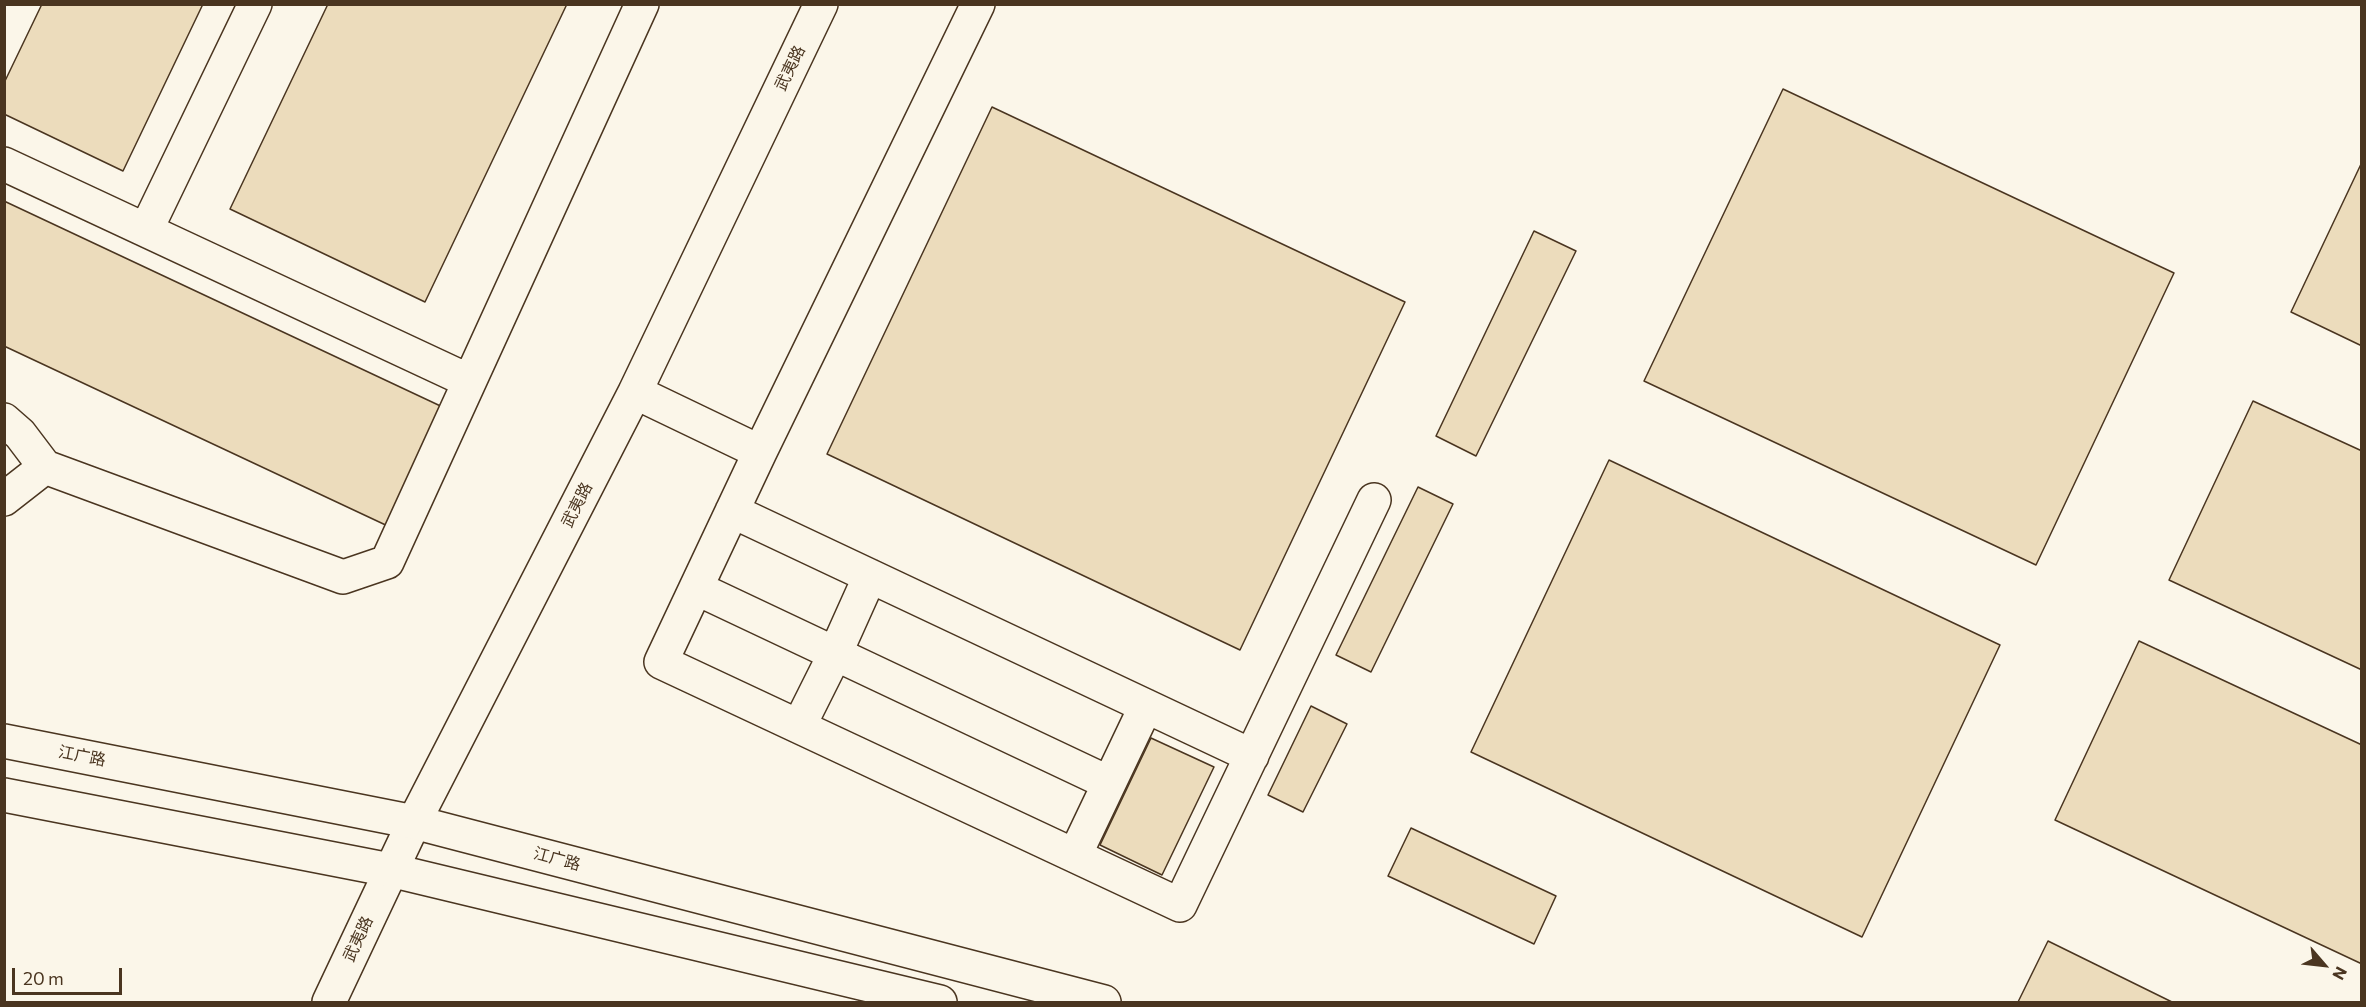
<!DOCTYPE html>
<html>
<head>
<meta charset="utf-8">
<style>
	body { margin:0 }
	#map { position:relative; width:2366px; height:1007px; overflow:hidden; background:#fbf6e9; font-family:Commissioner,sans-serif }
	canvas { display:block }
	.frame { position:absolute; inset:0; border:6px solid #4a3520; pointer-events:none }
	.north { position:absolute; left:2294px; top:935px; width:60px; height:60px; -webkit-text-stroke:4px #fbf6e9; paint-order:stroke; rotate:118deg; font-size:16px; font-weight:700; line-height:24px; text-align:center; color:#4a3520 }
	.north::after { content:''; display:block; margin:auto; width:21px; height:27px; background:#4a3520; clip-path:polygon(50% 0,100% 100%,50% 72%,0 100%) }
	.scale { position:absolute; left:12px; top:968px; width:110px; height:27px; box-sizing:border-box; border:3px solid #4a3520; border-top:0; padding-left:8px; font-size:18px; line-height:21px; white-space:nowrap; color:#4a3520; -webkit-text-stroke:4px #fbf6e9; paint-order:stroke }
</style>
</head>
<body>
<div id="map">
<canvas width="2366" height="1007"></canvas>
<div class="frame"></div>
<div class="north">N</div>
<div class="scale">20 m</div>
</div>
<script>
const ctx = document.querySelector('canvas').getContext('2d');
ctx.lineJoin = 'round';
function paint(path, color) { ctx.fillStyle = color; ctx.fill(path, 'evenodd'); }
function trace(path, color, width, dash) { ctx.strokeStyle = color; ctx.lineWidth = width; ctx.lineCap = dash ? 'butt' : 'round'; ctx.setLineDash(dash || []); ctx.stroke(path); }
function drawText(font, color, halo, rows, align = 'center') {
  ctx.font = font + ' Commissioner,"Noto Sans SC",sans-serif'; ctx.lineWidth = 4.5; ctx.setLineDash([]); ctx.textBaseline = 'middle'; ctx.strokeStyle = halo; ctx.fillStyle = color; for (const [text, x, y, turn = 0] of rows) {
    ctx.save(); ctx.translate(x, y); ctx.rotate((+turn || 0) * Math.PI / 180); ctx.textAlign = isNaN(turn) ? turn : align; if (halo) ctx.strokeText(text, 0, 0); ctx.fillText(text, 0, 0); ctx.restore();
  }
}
const building = new Path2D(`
	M 42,4 L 203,4 L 123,171 L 4,114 L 4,83 Z
	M 328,4 L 567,4 L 425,302 L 230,209 Z
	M 1783,89 L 2174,273 L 2036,565 L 1644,381 Z
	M 992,107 L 1405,302 L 1240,650 L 827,454 Z
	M 2362,162 L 2362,346 L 2291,312 Z
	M 4,201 L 449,410 L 392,528 L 4,346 Z
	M 1534,231 L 1576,251 L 1476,456 L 1436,436 Z
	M 2253,401 L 2362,451 L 2362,670 L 2169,580 Z
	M 1609,460 L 2000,645 L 1862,937 L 1471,752 Z
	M 1418,487 L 1453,504 L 1371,672 L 1336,655 Z
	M 2139,641 L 2362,745 L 2362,964 L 2055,820 Z
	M 1311,706 L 1347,724 L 1303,812 L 1268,795 Z
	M 1151,738 L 1214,767 L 1162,875 L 1100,845 Z
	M 1411,828 L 1556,896 L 1534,944 L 1388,876 Z
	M 2048,941 L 2172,1002 L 2018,1002 Z`);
const minor = new Path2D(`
	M 978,4 L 760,452 L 661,662 L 1180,905 L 1374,500
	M 4,164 L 469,381
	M 146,230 L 255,4
	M 635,392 L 760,452
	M 4,420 L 20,434 L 45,467
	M 4,499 L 45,467 L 343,577 L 387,562 L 642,4
	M 732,511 L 1252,756
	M 696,588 L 1109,783
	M 799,726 L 835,654 L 870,576
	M 1075,855 L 1146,706
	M 329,1002 L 414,822 L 635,392 L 821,4`);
const major = new Path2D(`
	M 4,741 L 414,822 L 1104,1002
	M 4,795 L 390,870 L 940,1002`);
const streetNames = [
	["武夷路",790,68,-64],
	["武夷路",577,505,-63],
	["江广路",82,756,11],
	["江广路",557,859,15],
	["武夷路",358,939,-65]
];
paint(building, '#ecdcbc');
trace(building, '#4a3520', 1.5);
trace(minor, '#4a3520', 36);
trace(major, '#4a3520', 36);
trace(minor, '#fbf6e9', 33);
trace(major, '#fbf6e9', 33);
drawText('16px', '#4a3520', '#fbf6e9', streetNames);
</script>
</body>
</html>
